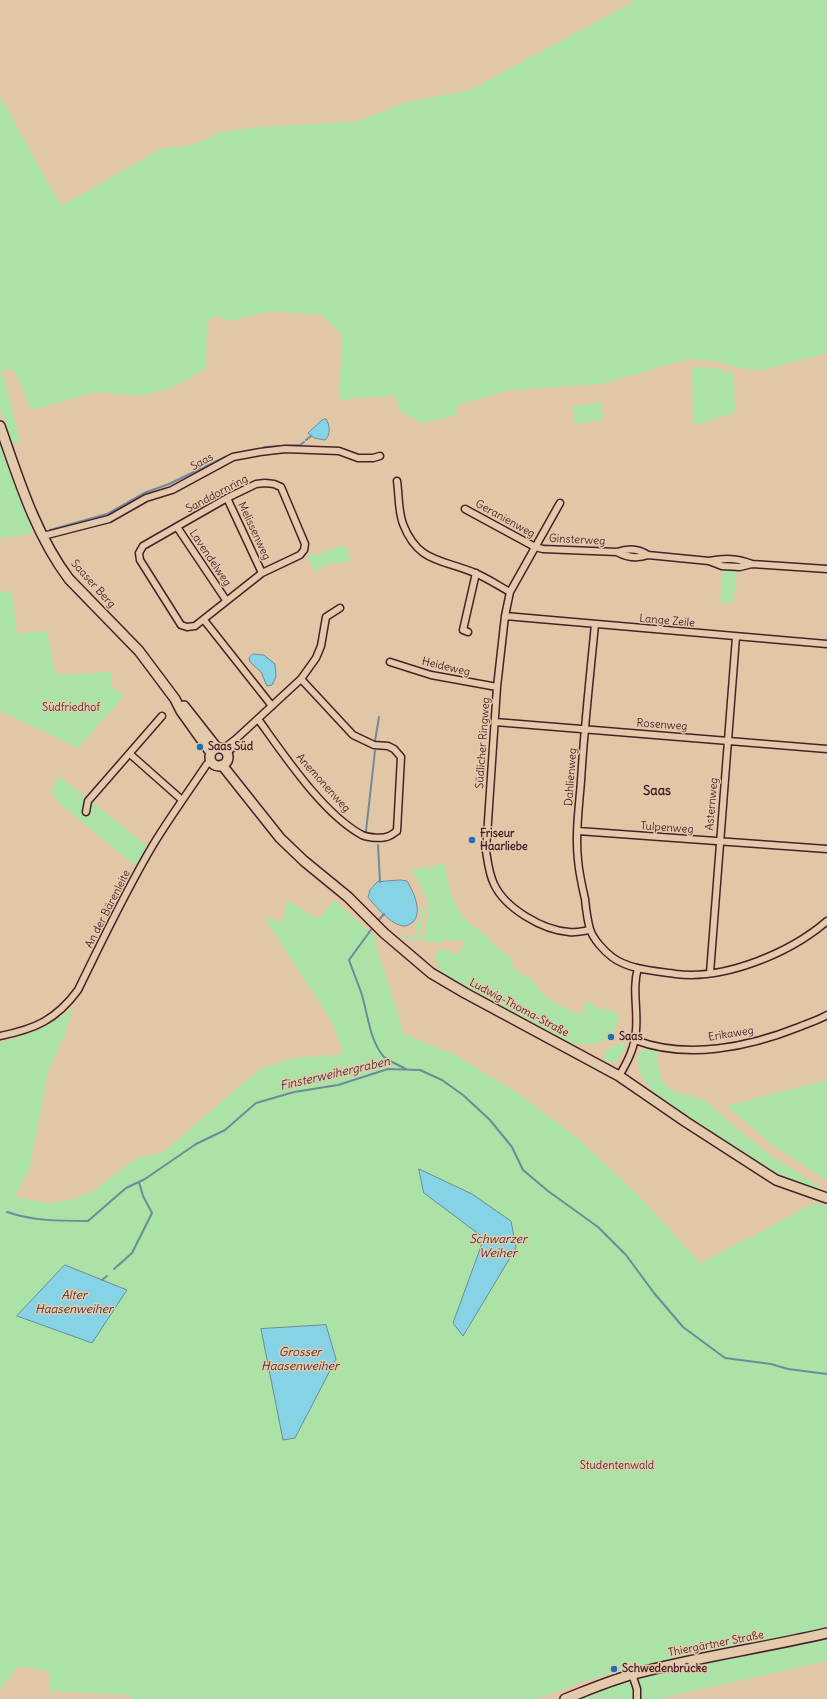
<!DOCTYPE html>
<html>
<head>
<meta charset="utf-8">
<style>
	body { margin:0 }
	canvas { display:block; background:#e2c7a6 }
</style>
</head>
<body>
<canvas width="827" height="1699"></canvas>
<script>
const ctx = document.querySelector('canvas').getContext('2d');
ctx.lineJoin = 'round';
function paint(path, color) { ctx.fillStyle = color; ctx.fill(path, 'evenodd'); }
function trace(path, color, width, dash) { ctx.strokeStyle = color; ctx.lineWidth = width; ctx.lineCap = dash ? 'butt' : 'round'; ctx.setLineDash(dash || []); ctx.stroke(path); }
function drawText(font, color, halo, rows, align = 'center') {
  ctx.font = font + ' Delius,sans-serif'; ctx.lineWidth = 3; ctx.setLineDash([]); ctx.textBaseline = 'middle'; ctx.strokeStyle = halo; ctx.fillStyle = color; for (const [text, x, y, turn = 0] of rows) {
    ctx.save(); ctx.translate(x, y); ctx.rotate((+turn || 0) * Math.PI / 180); ctx.textAlign = isNaN(turn) ? turn : align; if (halo) ctx.strokeText(text, 0, 0); ctx.fillText(text, 0, 0); ctx.restore();
  }
}
const green = new Path2D(`
	M 633,0 L 827,0 L 827,353 L 764,370 L 742,369 L 719,362 L 689,359 L 601,384 L 510,390 L 458,405 L 454,416 L 423,423 L 400,412 L 395,395 L 339,400 L 342,334 L 321,315 L 272,311 L 229,321 L 217,316 L 209,320 L 207,327 L 206,368 L 176,386 L 142,396 L 97,392 L 31,410 L 15,371 L 9,369 L 2,371 L 20,441 L 12,443 L 0,409 L 0,96 L 61,206 L 161,149 L 190,145 L 210,138 L 216,133 L 257,127 L 356,122 L 404,103 L 470,90 L 633,2 Z
	M 692,367 L 716,368 L 734,374 L 735,412 L 693,426 Z
	M 601,402 L 603,420 L 574,424 L 572,406 Z
	M 0,440 L 32,526 L 32,531 L 29,534 L 0,538 Z
	M 345,545 L 351,561 L 328,564 L 315,572 L 307,557 L 308,553 L 317,555 Z
	M 723,570 L 737,572 L 733,603 L 720,602 Z
	M 12,591 L 17,634 L 47,631 L 54,670 L 59,672 L 56,674 L 62,675 L 111,672 L 112,687 L 124,696 L 78,748 L 0,711 L 0,592 Z
	M 59,776 L 149,847 L 137,867 L 63,806 L 51,793 Z
	M 439,864 L 445,865 C 447,885 454,908 468,922 C 473,926 478,929 483,933 C 493,943 498,950 511,957 C 514,978 523,970 533,981 C 536,984 537,989 540,991 C 551,1002 569,1011 584,1015 L 583,1007 L 587,1001 L 601,1009 L 611,1010 L 619,1015 L 613,1034 L 600,1043 L 576,1045 L 567,1043 L 535,1027 L 441,972 L 434,956 L 440,949 L 458,954 L 461,953 L 464,941 L 442,940 L 444,944 L 423,941 C 430,907 431,900 411,870 L 429,866 L 429,871 L 435,865 Z
	M 287,900 L 319,919 L 334,900 L 377,938 L 375,942 L 404,1034 L 455,1055 L 516,1092 L 575,1136 L 635,1192 L 700,1263 L 759,1233 L 809,1205 L 816,1203 L 827,1206 L 827,1628 L 637,1667 L 585,1681 L 536,1699 L 131,1699 L 131,1695 L 50,1691 L 49,1671 L 18,1666 L 0,1690 L 0,1043 L 39,1030 L 73,1008 L 64,1037 L 48,1071 L 30,1167 L 15,1197 L 48,1203 L 74,1199 L 93,1191 L 137,1158 L 163,1152 L 260,1069 L 293,1058 L 344,1054 L 331,1021 L 264,917 L 283,922 ZM 424,1193 L 511,1221 L 516,1248 L 463,1336 L 453,1323 L 484,1238 Z
	M 422,908 L 425,908 L 423,920 L 420,920 L 420,924 L 422,925 L 419,941 L 402,937 L 401,935 L 413,937 L 417,935 L 418,930 L 414,927 L 419,921 Z
	M 624,1042 L 626,1044 L 620,1057 L 612,1063 L 605,1061 L 603,1054 L 606,1050 Z
	M 646,1049 L 658,1051 L 658,1065 L 662,1082 L 671,1090 L 705,1100 L 728,1121 L 772,1156 L 820,1187 L 817,1193 L 778,1174 L 663,1101 C 649,1087 634,1075 639,1053 Z
	M 827,1080 L 827,1181 L 773,1145 L 726,1106 Z
	M 827,1637 L 827,1661 L 658,1699 L 642,1699 L 642,1696 L 636,1697 L 635,1699 L 579,1699 L 640,1676 Z`);
const water = new Path2D(`
	M 326,419 C 330,425 331,435 325,440 L 314,438 L 308,433 L 322,420 Z
	M 253,654 L 264,655 L 275,664 L 276,677 L 272,685 L 267,686 L 261,672 L 250,662 L 249,658 Z
	M 401,880 L 407,881 C 413,891 423,911 413,922 C 410,924 408,926 404,926 C 392,926 375,906 368,897 L 370,890 L 377,882 Z
	M 419,1169 L 472,1194 L 511,1221 L 516,1248 L 463,1336 L 453,1323 L 484,1238 L 424,1193 Z
	M 65,1265 L 127,1290 L 92,1343 L 17,1316 Z
	M 326,1325 L 336,1359 L 295,1438 L 283,1440 L 261,1329 Z`);
const stream = new Path2D(`
	M 306,440 L 311,436
	M 264,447 L 300,445 L 304,442
	M 50,530 L 107,514 L 144,493 L 169,484 L 227,456
	M 375,741 L 379,717
	M 366,831 L 375,751
	M 378,845 L 380,882
	M 377,922 L 384,914
	M 373,927 L 349,960 C 353,971 357,981 361,992 C 368,1013 369,1040 384,1057 C 385,1058 402,1067 406,1069
	M 7,1212 C 33,1221 60,1221 88,1221 L 126,1188 L 145,1179 L 196,1144 L 225,1130 L 256,1103 L 294,1092 L 338,1085 L 388,1069 L 420,1070 L 442,1080 L 463,1095 L 490,1120 L 512,1147 L 523,1170 L 548,1191 L 598,1227 L 626,1255 L 654,1293 L 683,1327 L 725,1358 L 771,1364 L 788,1369 L 827,1374
	M 114,1269 L 132,1253 L 152,1213 L 143,1196 L 139,1182
	M 102,1280 L 107,1276`);
const street = new Path2D(`
	M 397,481 C 399,494 398,511 403,524 C 418,563 442,559 475,573 C 487,578 499,586 510,592
	M 265,483 L 274,484 L 281,487 L 305,544 L 304,550 L 300,555 L 262,573 L 195,626 L 187,627 L 181,625 L 140,560 L 139,553 L 143,546 L 227,498 L 256,484 Z
	M 227,498 L 262,573
	M 560,503 L 510,592 L 505,616 L 497,687 L 486,851 C 488,863 489,874 494,884 C 505,908 542,930 569,932 C 576,933 583,931 590,930
	M 465,509 L 535,547 L 543,549 L 617,552 C 628,548 638,548 648,555
	M 177,527 L 226,600
	M 43,536 L 109,519 L 146,498 L 172,490 L 233,457 L 260,452 L 285,449 L 339,451 L 358,458 L 373,458 L 380,456
	M 617,552 C 628,558 637,559 648,555 L 709,561 L 722,566 L 740,567 L 752,564
	M 709,561 C 725,558 737,558 752,564 L 827,569
	M 505,616 L 827,644
	M 204,620 L 272,706
	M 595,624 C 590,677 584,729 581,781 C 579,807 575,834 578,860 C 579,873 582,886 585,899 C 586,909 587,919 590,929 C 593,939 604,951 612,957 C 629,970 656,971 676,974 C 725,980 790,953 827,921
	M 468,632 L 463,630 L 476,573
	M 390,662 L 431,675 L 497,687
	M 258,719 C 284,755 323,814 362,835 C 369,838 383,839 389,836 C 392,835 395,832 397,831 L 401,757 L 394,749 L 388,746 L 374,745 L 353,735 L 301,679
	M 495,722 L 827,749
	M 223,749 L 236,739 L 301,679 L 316,658 L 321,646 L 326,617 L 340,608
	M 227,753 L 233,747 L 236,739
	M 130,754 L 182,800
	M 86,812 L 88,801 L 162,716
	M 578,831 L 827,849
	M 710,973 L 736,637
	M 0,1036 C 35,1029 56,1020 78,990 C 102,941 125,892 153,845 C 170,817 189,791 207,764 L 211,762
	M 635,1040 C 687,1060 749,1047 799,1027 C 808,1023 819,1020 827,1015
	M 619,1076 C 628,1061 635,1047 636,1030 C 638,1009 632,988 638,968
	M 632,1674 L 637,1689 L 637,1699`);
const secondary = new Path2D(`
	M 0,426 C 18,477 35,534 69,579 L 139,651 L 175,699 L 181,711 L 211,753
	M 184,706 L 217,748
	M210 757a9 9 0 1 1 18 0a9 9 0 1 1-18 0Z
	M 222,765 L 280,838 L 304,861 L 348,897 L 384,933 L 431,973 L 465,993 L 619,1076 L 686,1122 L 776,1180 L 827,1198
	M 565,1699 C 588,1690 611,1680 634,1674 C 697,1657 763,1648 827,1633`);
const markers = [
	[200,747,4,"#1f6fb2"],
	[472,840,4,"#1f6fb2"],
	[611,1037,4,"#1f6fb2"],
	[614,1669,4,"#1f6fb2"]
];
const streetNames = [
	["Saas",202,462,-29],
	["Sanddornring",217,494,-28],
	["Geranienweg",505,519,29],
	["Melissenweg",254,531,65],
	["Ginsterweg",577,540,3],
	["Lavendelweg",210,558,56],
	["Saaser Berg",93,584,48],
	["Lange Zeile",667,621,5],
	["Heideweg",446,667,13],
	["Rosenweg",662,725,4],
	["Südlicher Ringweg",483,743,-86],
	["Dahlienweg",571,777,-86],
	["Anemonenweg",323,783,48],
	["Asternweg",712,804,-85],
	["Tulpenweg",667,828,4],
	["An der Bärenleite",108,909,-63],
	["Ludwig-Thoma-Straße",519,1008,28],
	["Erikaweg",731,1034,-9],
	["Thiergärtner Straße",716,1644,-11]
];
const parkNames = [
	["Südfriedhof",71,708],
	["Studentenwald",617,1466]
];
const poiNames = [
	["Saas Süd",208,747],
	["Friseur",480,834],
	["Haarliebe",480,847],
	["Saas",619,1037],
	["Schwedenbrücke",622,1669]
];
const waterNames = [
	["Finsterweihergraben",335,1074,-13],
	["Schwarzer",498,1240],
	["Weiher",498,1254],
	["Alter",74,1296],
	["Haasenweiher",74,1310],
	["Grosser",300,1353],
	["Haasenweiher",300,1367]
];
const quarterNames = [
	["Saas",657,791]
];
paint(green, '#abe2a6');
paint(water, '#86d3e6');
trace(water, '#6e8b9b', 1);
trace(stream, '#6e8b9b', 2);
trace(street, '#4a1f2b', 9);
trace(secondary, '#4a1f2b', 12);
trace(street, '#e2caab', 6);
trace(secondary, '#e2caab', 9);
for (const [x, y, r, color] of markers) { const dot = new Path2D(); dot.arc(x, y, r, 0, 2 * Math.PI); ctx.fillStyle = color; ctx.fill(dot); trace(dot, '#e2caab', 1.5); }
drawText('11px', '#4a1f2b', '#e2caab', streetNames);
drawText('11px', '#543237', '#e2caab', parkNames);
drawText('bold 11px', '#4a1f2b', '#e2caab', poiNames, 'left');
drawText('italic 12px', '#50313e', '#e2caab', waterNames);
drawText('bold 13px', '#4a1f2b', '#e2caab', quarterNames);
</script>
</body>
</html>
